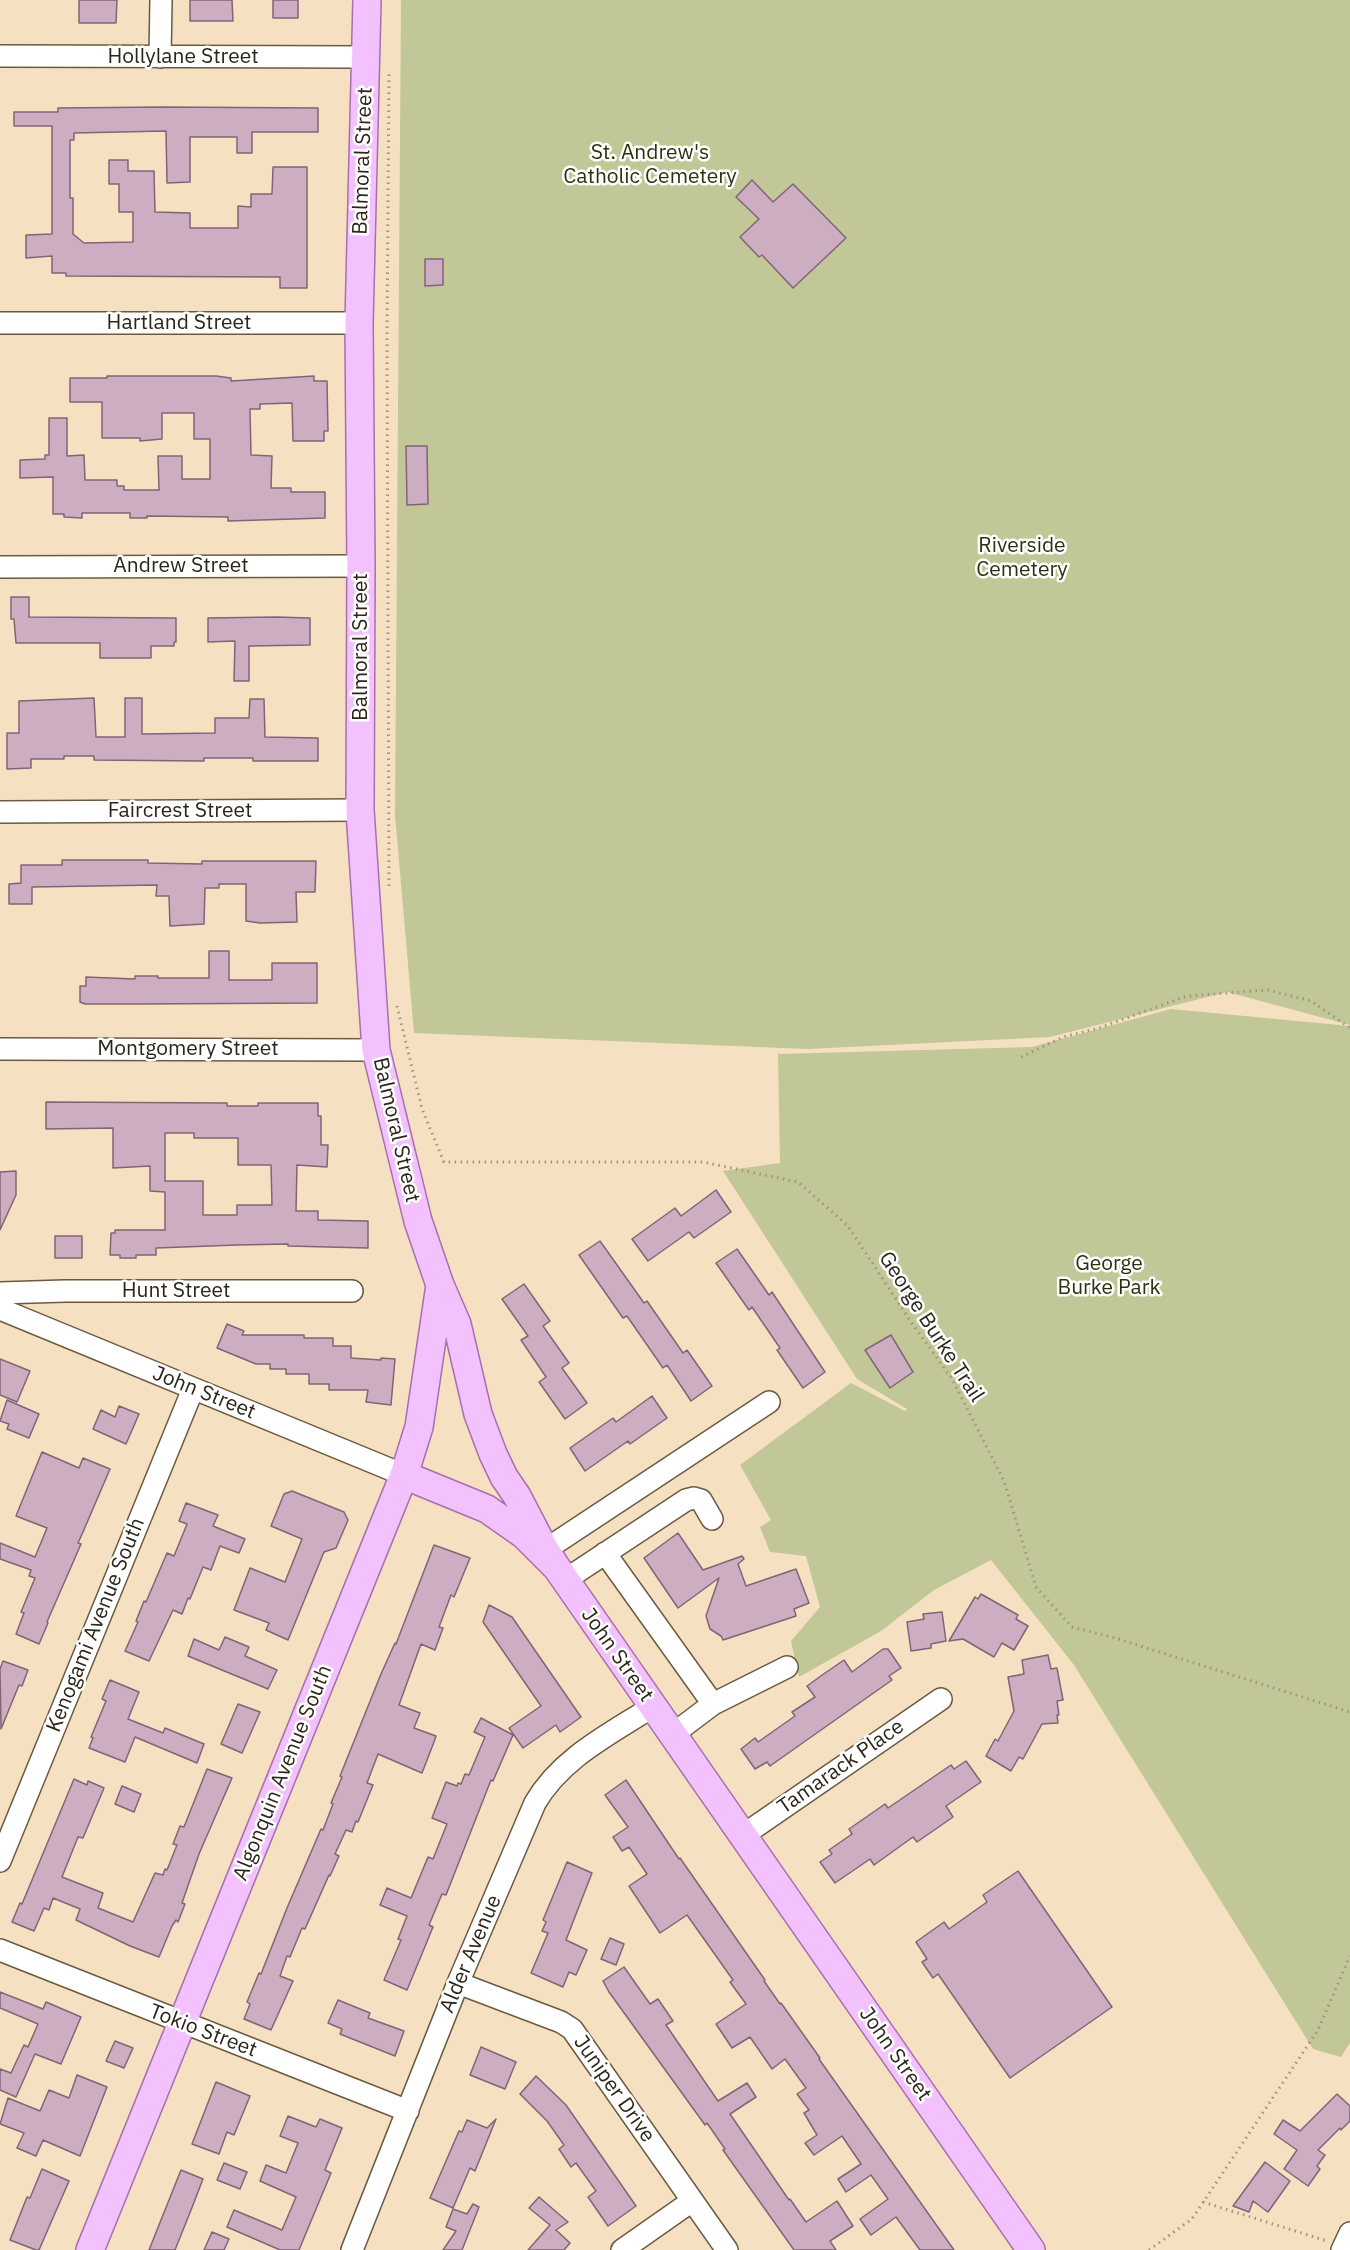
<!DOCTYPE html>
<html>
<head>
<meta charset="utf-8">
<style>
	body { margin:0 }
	canvas { display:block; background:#f5e1c2 }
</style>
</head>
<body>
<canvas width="1350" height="2250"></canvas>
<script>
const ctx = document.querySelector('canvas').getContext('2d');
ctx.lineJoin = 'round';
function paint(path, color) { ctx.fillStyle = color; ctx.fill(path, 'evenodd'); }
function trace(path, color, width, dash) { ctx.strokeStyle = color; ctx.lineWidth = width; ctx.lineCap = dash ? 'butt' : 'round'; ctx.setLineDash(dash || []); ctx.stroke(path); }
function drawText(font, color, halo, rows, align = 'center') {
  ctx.font = font + ' "IBM Plex Sans",sans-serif'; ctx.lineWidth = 5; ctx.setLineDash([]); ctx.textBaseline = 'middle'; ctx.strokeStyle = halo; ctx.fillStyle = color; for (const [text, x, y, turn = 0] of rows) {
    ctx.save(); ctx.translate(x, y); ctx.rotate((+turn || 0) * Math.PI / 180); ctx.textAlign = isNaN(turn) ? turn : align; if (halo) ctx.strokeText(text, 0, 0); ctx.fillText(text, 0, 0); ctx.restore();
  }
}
const green = new Path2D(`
	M 401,0 L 1350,0 L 1350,1025 L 1227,992 L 1050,1037 L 808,1049 L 414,1033 L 395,815 Z
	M 1171,1009 L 1350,1026 L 1350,2043 L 1341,2057 L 1313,2049 L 1074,1665 L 991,1560 L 934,1590 L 881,1631 L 799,1677 L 791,1641 L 820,1607 L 806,1556 L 770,1552 L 760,1527 L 771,1520 L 740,1465 L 851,1383 L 905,1411 L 907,1409 L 857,1379 L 723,1171 L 780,1163 L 778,1054 L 1032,1047 Z`);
const building = new Path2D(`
	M 79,0 L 117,0 L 116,23 L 79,23 Z
	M 190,0 L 232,0 L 233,21 L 190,21 Z
	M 273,0 L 298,0 L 298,18 L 273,18 Z
	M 163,107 L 318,108 L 318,132 L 252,132 L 252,153 L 237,153 L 237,137 L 190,137 L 190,182 L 167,183 L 166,131 L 74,133 L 74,140 L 70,140 L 70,198 L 73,198 L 73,234 L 84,243 L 133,242 L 133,212 L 119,212 L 119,184 L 109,184 L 109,160 L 128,160 L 128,171 L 154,171 L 155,212 L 190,213 L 190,228 L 238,228 L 238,206 L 251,207 L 251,194 L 272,194 L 273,167 L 307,167 L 307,288 L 280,288 L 280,277 L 66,276 L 66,273 L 52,273 L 52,256 L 26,258 L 26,235 L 52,234 L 52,126 L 14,126 L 14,112 L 58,112 L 58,108 Z
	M 752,180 L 773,202 L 793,184 L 846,238 L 793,288 L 762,255 L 759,257 L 740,237 L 759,219 L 736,197 Z
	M 425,259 L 443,259 L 443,285 L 425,286 Z
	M 107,376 L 216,376 L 231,378 L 231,381 L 314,376 L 314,381 L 327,381 L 328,431 L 324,431 L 324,441 L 293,441 L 292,403 L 260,404 L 260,409 L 250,409 L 251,455 L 272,456 L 271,488 L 291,488 L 291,492 L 325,492 L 325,518 L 228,521 L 228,517 L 147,516 L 147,518 L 130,518 L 130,513 L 82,513 L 82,518 L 64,517 L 64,514 L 53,514 L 53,477 L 20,478 L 20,460 L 45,459 L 45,455 L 49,455 L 49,418 L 67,418 L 67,456 L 84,455 L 85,480 L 117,480 L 117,486 L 124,486 L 124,490 L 159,490 L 158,456 L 182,456 L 182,479 L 210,479 L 210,439 L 194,439 L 194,413 L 162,413 L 162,439 L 140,441 L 140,438 L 102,438 L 102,402 L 70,402 L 70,378 L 107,378 Z
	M 406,446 L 427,446 L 428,504 L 407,505 Z
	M 11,597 L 29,597 L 29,617 L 176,618 L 176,642 L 174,642 L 174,646 L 151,646 L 151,658 L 100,658 L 100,643 L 16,643 L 14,619 L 11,619 Z
	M 276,617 L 310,618 L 310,645 L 249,646 L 249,681 L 234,681 L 235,641 L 208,642 L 208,618 Z
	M 94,698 L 96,737 L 125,737 L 125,698 L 142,698 L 142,734 L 215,733 L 215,718 L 249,718 L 250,699 L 264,699 L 265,737 L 318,738 L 318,761 L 253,761 L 253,758 L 204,758 L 204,761 L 94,760 L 94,756 L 64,756 L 64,759 L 31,759 L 31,768 L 7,769 L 7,733 L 19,733 L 19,701 Z
	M 62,860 L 148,860 L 148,863 L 202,864 L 202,861 L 316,861 L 315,892 L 296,892 L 297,922 L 260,923 L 246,921 L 246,884 L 219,884 L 219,888 L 205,888 L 204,924 L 170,926 L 169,896 L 156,896 L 157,885 L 32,887 L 32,904 L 9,904 L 9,884 L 21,883 L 21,865 L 62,865 Z
	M 209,951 L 229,951 L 229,980 L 272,980 L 272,963 L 317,963 L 317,1003 L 137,1004 L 85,1004 L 80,1002 L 80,986 L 86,986 L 86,977 L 135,979 L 135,976 L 158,976 L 158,978 L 209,978 Z
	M 46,1102 L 227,1103 L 227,1106 L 258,1106 L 258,1103 L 318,1103 L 318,1116 L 321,1116 L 321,1145 L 328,1145 L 327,1167 L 297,1165 L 296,1211 L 318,1211 L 318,1220 L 368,1221 L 368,1248 L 288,1246 L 288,1244 L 237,1245 L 156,1248 L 156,1255 L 136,1255 L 136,1258 L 120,1258 L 120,1255 L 110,1255 L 111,1233 L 115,1233 L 115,1230 L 165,1230 L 165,1192 L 150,1191 L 150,1166 L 113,1168 L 113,1128 L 46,1129 ZM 165,1133 L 194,1133 L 194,1138 L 238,1138 L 238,1165 L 271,1165 L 272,1205 L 237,1205 L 237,1215 L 203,1215 L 203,1181 L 165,1181 Z
	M 16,1171 L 16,1195 L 0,1230 L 0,1172 Z
	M 716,1190 L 731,1212 L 694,1238 L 689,1232 L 648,1261 L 632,1239 L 675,1208 L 681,1216 Z
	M 55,1236 L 82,1236 L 82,1258 L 55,1258 Z
	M 600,1241 L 644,1303 L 647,1301 L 683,1353 L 687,1350 L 712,1386 L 691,1401 L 667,1365 L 663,1368 L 627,1316 L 623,1318 L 579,1255 Z
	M 737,1249 L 769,1295 L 772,1292 L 825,1372 L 803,1388 L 777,1350 L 780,1348 L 752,1307 L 749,1310 L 716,1263 Z
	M 524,1284 L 550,1321 L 543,1326 L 569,1363 L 562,1368 L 587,1403 L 565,1419 L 539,1382 L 546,1377 L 521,1340 L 528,1336 L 502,1299 Z
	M 227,1324 L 244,1331 L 242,1335 L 304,1335 L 304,1338 L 333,1338 L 333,1346 L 351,1346 L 351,1358 L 381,1360 L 381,1358 L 395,1359 L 391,1405 L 366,1402 L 368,1390 L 329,1390 L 329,1384 L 309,1384 L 309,1374 L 286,1374 L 286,1369 L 270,1369 L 270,1364 L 256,1364 L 217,1348 Z
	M 891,1335 L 913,1372 L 890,1388 L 865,1350 Z
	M 0,1359 L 30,1371 L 17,1402 L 0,1395 Z
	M 652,1396 L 667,1418 L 630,1444 L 628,1441 L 585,1471 L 570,1448 L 613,1418 L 616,1422 Z
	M 7,1400 L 39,1414 L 29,1438 L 7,1429 L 9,1424 L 0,1421 Z
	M 119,1406 L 139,1414 L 126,1444 L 93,1429 L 101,1410 L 115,1417 Z
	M 42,1452 L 79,1468 L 83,1458 L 110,1469 L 83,1532 L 78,1543 L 81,1544 L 47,1622 L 48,1623 L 39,1644 L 16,1634 L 24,1613 L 21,1612 L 35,1578 L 29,1576 L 31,1570 L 0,1559 L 0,1543 L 35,1557 L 47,1528 L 16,1516 Z
	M 292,1491 L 344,1512 L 348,1520 L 336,1548 L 324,1552 L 288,1640 L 266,1630 L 269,1623 L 234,1610 L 250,1568 L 285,1582 L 302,1539 L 271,1526 L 284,1494 Z
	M 186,1503 L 218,1515 L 213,1526 L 245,1539 L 239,1553 L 220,1546 L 211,1570 L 203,1567 L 190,1599 L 188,1598 L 182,1614 L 173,1610 L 149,1661 L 125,1651 L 138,1622 L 136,1621 L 144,1601 L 146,1602 L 167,1553 L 174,1556 L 187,1524 L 179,1521 Z
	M 678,1533 L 703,1570 L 742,1556 L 744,1559 L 738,1564 L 746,1586 L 796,1569 L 809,1603 L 794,1609 L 796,1616 L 723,1640 L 721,1636 L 710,1629 L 706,1616 L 719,1578 L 678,1608 L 644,1558 Z
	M 434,1545 L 470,1558 L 454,1597 L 451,1595 L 439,1627 L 443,1628 L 435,1650 L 421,1644 L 399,1705 L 420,1713 L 414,1728 L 436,1736 L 434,1742 L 422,1773 L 378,1754 L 367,1783 L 373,1785 L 358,1822 L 356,1821 L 352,1832 L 346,1830 L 335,1854 L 339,1856 L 330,1876 L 329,1875 L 305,1929 L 302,1928 L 290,1957 L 287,1956 L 280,1976 L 293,1981 L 271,2030 L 244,2019 L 250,2004 L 247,2002 L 259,1973 L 261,1974 L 287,1908 L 321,1829 L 323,1830 L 333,1804 L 331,1803 L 342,1777 L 340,1776 L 381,1674 L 395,1643 L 396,1644 Z
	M 981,1594 L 1018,1615 L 1016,1619 L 1028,1626 L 1014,1650 L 1002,1643 L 994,1657 L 963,1639 L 949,1641 L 975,1597 L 978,1599 Z
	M 489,1605 L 512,1617 L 581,1717 L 560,1732 L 556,1725 L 523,1748 L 509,1728 L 541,1706 L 483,1622 Z
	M 942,1612 L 946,1641 L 931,1644 L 931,1648 L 911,1651 L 907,1622 L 924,1619 L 923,1614 Z
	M 225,1637 L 249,1647 L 245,1656 L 277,1670 L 268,1689 L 188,1656 L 194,1639 L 219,1650 Z
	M 883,1649 L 888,1649 L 901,1668 L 889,1676 L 892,1680 L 770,1766 L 767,1762 L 755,1769 L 741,1749 L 755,1738 L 758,1742 L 795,1716 L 792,1712 L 815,1697 L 807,1686 L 825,1673 L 844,1660 L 852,1672 Z
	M 1048,1655 L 1051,1669 L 1057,1668 L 1063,1700 L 1057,1701 L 1059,1715 L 1057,1715 L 1058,1723 L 1042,1724 L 1023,1759 L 1019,1757 L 1011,1771 L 986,1756 L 995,1739 L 998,1741 L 1014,1711 L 1008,1677 L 1024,1674 L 1022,1660 Z
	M 3,1661 L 28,1670 L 22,1686 L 19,1685 L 1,1729 L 0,1669 Z
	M 110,1680 L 139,1692 L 128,1719 L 163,1733 L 165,1728 L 204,1744 L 197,1763 L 135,1737 L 125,1762 L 89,1748 L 93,1738 L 91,1737 L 106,1701 L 102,1699 Z
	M 238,1704 L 260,1712 L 242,1753 L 221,1744 Z
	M 481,1718 L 513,1735 L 493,1781 L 491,1780 L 446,1895 L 442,1894 L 429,1925 L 433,1927 L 407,1990 L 384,1980 L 401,1940 L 398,1939 L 407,1916 L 380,1905 L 387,1888 L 411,1898 L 428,1857 L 433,1859 L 447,1824 L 432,1818 L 446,1782 L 457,1786 L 458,1783 L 461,1784 L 465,1774 L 469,1775 L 485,1737 L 474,1732 Z
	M 966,1761 L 981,1782 L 946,1806 L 953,1817 L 917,1842 L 913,1837 L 874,1865 L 870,1859 L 835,1883 L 820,1862 L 832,1854 L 829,1850 L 852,1834 L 849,1829 L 885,1804 L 888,1808 L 951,1765 L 954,1769 Z
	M 207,1769 L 232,1778 L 199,1854 L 182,1903 L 185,1904 L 178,1922 L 176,1920 L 172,1926 L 159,1957 L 130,1946 L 76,1920 L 80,1909 L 53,1898 L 49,1910 L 44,1908 L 34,1931 L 12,1922 L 20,1903 L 22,1904 L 74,1779 L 87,1785 L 88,1781 L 104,1788 L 83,1838 L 78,1837 L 62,1877 L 103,1893 L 98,1908 L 133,1922 L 155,1873 L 163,1875 L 165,1869 L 167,1870 L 177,1845 L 173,1844 L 180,1826 L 184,1827 Z
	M 626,1780 L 679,1859 L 680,1858 L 765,1980 L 764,1981 L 780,2004 L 781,2003 L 820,2058 L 819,2059 L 954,2250 L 920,2250 L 896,2217 L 871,2235 L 860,2219 L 888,2199 L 871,2175 L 846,2192 L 838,2179 L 861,2164 L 842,2136 L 814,2155 L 805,2143 L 817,2135 L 804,2113 L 809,2110 L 797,2094 L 806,2088 L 785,2059 L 772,2069 L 750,2037 L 732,2048 L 716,2024 L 746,2004 L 730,1982 L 733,1980 L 687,1915 L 660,1933 L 629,1886 L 647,1874 L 629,1847 L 622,1851 L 613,1837 L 628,1827 L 605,1795 Z
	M 122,1786 L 141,1794 L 134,1812 L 115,1804 Z
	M 567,1862 L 592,1873 L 566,1940 L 587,1950 L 576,1975 L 569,1972 L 563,1987 L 531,1973 L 548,1933 L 542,1931 L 546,1922 L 543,1920 Z
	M 1018,1871 L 1112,2007 L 1010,2078 L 938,1974 L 933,1978 L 922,1962 L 927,1959 L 916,1942 L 944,1922 L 949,1929 L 987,1902 L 983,1895 Z
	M 610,1938 L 624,1944 L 616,1965 L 601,1959 Z
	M 624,1967 L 650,2004 L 658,1999 L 673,2021 L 666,2025 L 718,2101 L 747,2083 L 756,2097 L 730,2114 L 789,2200 L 790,2199 L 806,2222 L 837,2201 L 853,2226 L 830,2241 L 836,2250 L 794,2250 L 723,2150 L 725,2149 L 707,2123 L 705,2125 L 609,1992 L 603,1981 Z
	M 0,1992 L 43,2009 L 46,2002 L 81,2017 L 61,2064 L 35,2054 L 16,2097 L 0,2090 L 0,2069 L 11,2073 L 24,2045 L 28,2047 L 38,2024 L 0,2008 Z
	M 338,2000 L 370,2013 L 368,2018 L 404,2031 L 395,2056 L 340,2034 L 342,2029 L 328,2023 Z
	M 115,2041 L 133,2048 L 124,2068 L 106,2061 Z
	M 481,2047 L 516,2062 L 505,2089 L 470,2075 Z
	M 77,2075 L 107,2087 L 80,2156 L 43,2140 L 36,2156 L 17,2148 L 24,2133 L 0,2124 L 8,2098 L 40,2111 L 49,2090 L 69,2098 Z
	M 536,2076 L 566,2105 L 636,2206 L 608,2226 L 588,2197 L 596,2191 L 576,2163 L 571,2167 L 559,2149 L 564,2145 L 547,2121 L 520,2094 Z
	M 216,2082 L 250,2096 L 234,2135 L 227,2132 L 219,2154 L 192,2144 Z
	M 1337,2094 L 1350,2106 L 1350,2121 L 1341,2130 L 1340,2128 L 1318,2150 L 1325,2155 L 1317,2166 L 1320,2169 L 1308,2186 L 1284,2169 L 1297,2150 L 1274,2134 L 1283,2120 L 1300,2131 Z
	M 288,2116 L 316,2127 L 320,2119 L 342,2128 L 325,2170 L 331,2173 L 299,2250 L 280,2250 L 227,2227 L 234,2210 L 282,2230 L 296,2197 L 260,2181 L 266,2165 L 286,2173 L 298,2143 L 280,2136 Z
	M 496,2119 L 475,2171 L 470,2168 L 453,2208 L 430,2198 L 459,2131 L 462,2132 L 467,2120 L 487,2128 Z
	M 1265,2162 L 1290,2181 L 1268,2212 L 1253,2201 L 1249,2212 L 1233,2206 Z
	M 224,2163 L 247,2172 L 240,2189 L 217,2180 Z
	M 42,2169 L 69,2181 L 39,2250 L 36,2250 L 10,2240 L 27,2197 L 30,2198 Z
	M 181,2170 L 203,2179 L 191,2210 L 175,2250 L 149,2250 Z
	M 539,2197 L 568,2222 L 556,2230 L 570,2243 L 564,2250 L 528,2250 L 550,2225 L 529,2208 Z
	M 473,2204 L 479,2207 L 462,2250 L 443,2250 L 456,2231 L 446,2227 L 453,2209 L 467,2214 Z
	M 212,2232 L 229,2239 L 224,2250 L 204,2250 Z`);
const path = new Path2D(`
	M 389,886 L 387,338 L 389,71
	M 397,1006 L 422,1109 L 444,1162 L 703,1162 L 798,1182 L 848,1226 L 909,1319 L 952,1379 L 1004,1481 L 1036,1587 L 1072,1627 L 1115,1638 L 1350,1712
	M 1021,1057 L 1063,1037 L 1099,1028 L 1187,996 L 1268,990 L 1311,1001 L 1350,1028
	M 1203,2202 L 1327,2241
	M 1149,2250 L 1192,2219 L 1318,2030 L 1350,1956`);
const minor = new Path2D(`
	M 0,56 L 366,57
	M 160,57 L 161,0
	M 0,323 L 359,323
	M 0,567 L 361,566
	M 0,812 L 360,810
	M 0,1049 L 376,1050
	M 0,1293 L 65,1291 L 352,1291
	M 0,1309 L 404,1475
	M 545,1550 L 769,1402
	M 605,1553 L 713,1704 L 672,1735
	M 565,1580 L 686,1500 L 694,1498 L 701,1500 L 712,1519
	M 713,1704 L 787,1667
	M 742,1836 L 941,1699
	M 0,1861 L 193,1389
	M 0,1950 L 408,2111
	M 458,1983 L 561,2022 L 572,2029 L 727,2250
	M 352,2250 L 458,1983 L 535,1803 C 561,1758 610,1734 652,1707
	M 622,2250 L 692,2201
	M 1342,2250 L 1350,2233`);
const major = new Path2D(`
	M 367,0 L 359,323 L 361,566 L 360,810 L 376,1050 L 418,1221 L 440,1285 L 457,1324 L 478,1414 L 493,1454 L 504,1477 L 517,1496 L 545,1550 L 557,1568
	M 404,1475 L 487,1509 L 524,1535 L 557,1568 L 1031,2250
	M 90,2250 L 404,1475 L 419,1427 L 440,1285`);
const streetNames = [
	["Hollylane Street",183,57],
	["Balmoral Street",363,161,-88],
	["Hartland Street",179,323],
	["Andrew Street",181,566],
	["Balmoral Street",361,647,-90],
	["Faircrest Street",180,811],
	["Montgomery Street",188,1049],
	["Balmoral Street",396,1130,77],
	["Hunt Street",176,1291],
	["George Burke Trail",931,1327,57],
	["John Street",204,1393,22],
	["Kenogami Avenue South",96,1625,-68],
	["John Street",617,1655,55],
	["Tamarack Place",841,1767,-35],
	["Algonquin Avenue South",283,1773,-68],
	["Alder Avenue",471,1954,-67],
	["Tokio Street",203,2031,21],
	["John Street",895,2054,55],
	["Juniper Drive",614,2089,55]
];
const parkNames = [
	["St. Andrew's",650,153],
	["Catholic Cemetery",650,177],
	["Riverside",1022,546],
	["Cemetery",1022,570],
	["George",1109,1264],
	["Burke Park",1109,1288]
];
paint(green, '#c1c796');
paint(building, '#cdadc1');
trace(building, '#816476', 1.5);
trace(minor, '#6c5a40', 24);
trace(major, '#a76fae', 30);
trace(path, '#a2937c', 3, [1.5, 4.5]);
trace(minor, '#fff', 21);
trace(major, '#f2c1fe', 27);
drawText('21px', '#2c2519', '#fff', streetNames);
drawText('21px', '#2e310f', '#fff', parkNames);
</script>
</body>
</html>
